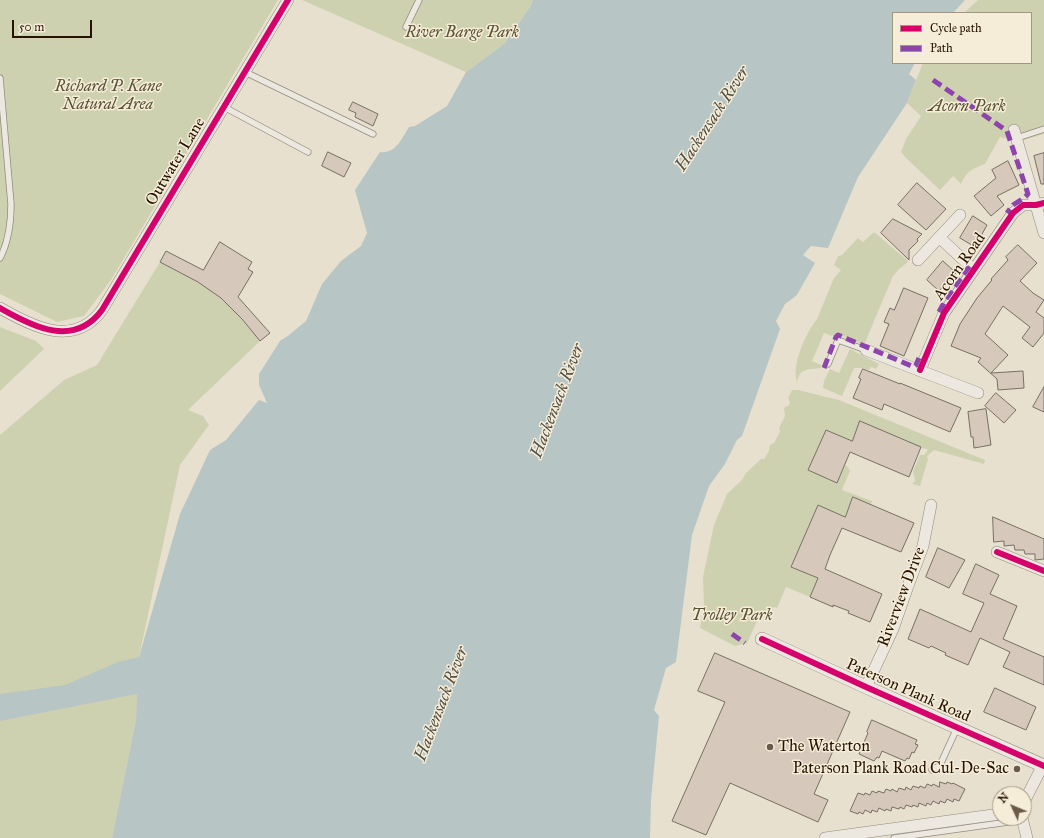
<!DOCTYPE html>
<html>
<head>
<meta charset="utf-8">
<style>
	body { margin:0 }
	#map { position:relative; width:1044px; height:838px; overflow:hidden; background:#e7e0cf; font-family:"IM FELL Great Primer",serif }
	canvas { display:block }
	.legend { position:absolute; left:892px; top:12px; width:140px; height:52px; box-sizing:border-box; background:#f6edd9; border:1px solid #a29682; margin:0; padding:5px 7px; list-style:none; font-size:12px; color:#251300 }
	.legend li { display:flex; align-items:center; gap:8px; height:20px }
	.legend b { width:20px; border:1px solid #a29682 }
	.north { position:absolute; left:992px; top:786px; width:40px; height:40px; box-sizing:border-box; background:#f6edd9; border:1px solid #a29682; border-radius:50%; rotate:314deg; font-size:11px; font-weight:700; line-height:16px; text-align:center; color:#251300 }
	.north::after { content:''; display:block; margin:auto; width:14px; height:18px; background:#695b48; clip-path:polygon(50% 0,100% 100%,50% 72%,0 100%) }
	.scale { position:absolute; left:12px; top:20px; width:80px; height:18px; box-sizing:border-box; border:2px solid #251300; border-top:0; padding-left:5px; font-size:12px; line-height:14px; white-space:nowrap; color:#251300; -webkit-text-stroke:3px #f6edd9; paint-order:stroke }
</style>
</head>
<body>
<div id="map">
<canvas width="1044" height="838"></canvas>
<ul class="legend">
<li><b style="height:5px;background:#d6006c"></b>Cycle path</li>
<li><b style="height:5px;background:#8e44ad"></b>Path</li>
</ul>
<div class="north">N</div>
<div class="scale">50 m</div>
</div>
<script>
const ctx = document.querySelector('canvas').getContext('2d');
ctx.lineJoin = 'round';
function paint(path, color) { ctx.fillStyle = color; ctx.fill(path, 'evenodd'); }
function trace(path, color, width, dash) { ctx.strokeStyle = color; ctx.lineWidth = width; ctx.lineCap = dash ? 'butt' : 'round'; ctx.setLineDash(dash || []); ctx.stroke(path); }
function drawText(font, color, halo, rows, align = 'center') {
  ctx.font = font + ' "IM FELL Great Primer",serif'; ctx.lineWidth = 3; ctx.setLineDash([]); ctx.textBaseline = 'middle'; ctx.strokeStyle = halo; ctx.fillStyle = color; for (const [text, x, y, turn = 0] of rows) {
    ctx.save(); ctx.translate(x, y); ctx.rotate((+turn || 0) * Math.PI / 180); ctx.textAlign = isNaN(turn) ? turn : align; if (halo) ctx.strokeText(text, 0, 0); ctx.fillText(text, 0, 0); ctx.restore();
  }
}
const green = new Path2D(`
	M 0,0 L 278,0 L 111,280 L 84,316 L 57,322 L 0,294 Z
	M 302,0 L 533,0 L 530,7 L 504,44 L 466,72 Z
	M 978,0 L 1044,0 L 1044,134 L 1021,141 L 1019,135 L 1009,139 L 1000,137 L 985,164 C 972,169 967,171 961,184 L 953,176 L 940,190 L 906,158 L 901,152 L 906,139 L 921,116 L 907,103 L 923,63 L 1031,63 L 1031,13 L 964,13 Z
	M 874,232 L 907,260 L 908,262 L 899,269 L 893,276 L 864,345 L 838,334 L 832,336 L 824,333 L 812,361 L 821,365 L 821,368 C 809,370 800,367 797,382 C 791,365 806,333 817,319 L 834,278 L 841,270 L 834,265 L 838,256 L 842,255 L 858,238 L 863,242 Z
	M 160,262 C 180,272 206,284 222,299 C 236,312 248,326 260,341 L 188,410 L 203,416 L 209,425 L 180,465 L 139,657 L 136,719 L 112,838 L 0,838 L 0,435 L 64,380 L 97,365 Z
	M 0,327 L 36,341 L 44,349 L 0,391 Z
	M 850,349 L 879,364 L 876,369 L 871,367 L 869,370 L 863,368 L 854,368 L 842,396 L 823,388 L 824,381 L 830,369 L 839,373 Z
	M 792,390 L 798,390 L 839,400 L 985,460 L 984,464 L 934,450 L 927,456 L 928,459 L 920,486 L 912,484 L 915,481 L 913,471 L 920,455 L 924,455 L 928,450 L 860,422 L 852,441 L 826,430 L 809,470 L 837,483 L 845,465 L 848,467 L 850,471 L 842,490 L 872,501 L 871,505 L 853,497 L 845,517 L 818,506 L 791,567 L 818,578 L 810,597 L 786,587 L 777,608 L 774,607 L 772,609 L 760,615 L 747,643 L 735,646 L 700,628 L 704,607 L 703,577 L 714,525 L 727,494 L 742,480 L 746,473 L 761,459 L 764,459 L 769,451 L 770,445 L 774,443 L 780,432 L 779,428 L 785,416 L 784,408 L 789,405 L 790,402 L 788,398 Z`);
const water = new Path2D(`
	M 533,0 L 965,0 L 953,13 L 893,13 L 893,63 L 915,63 L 909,74 L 916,80 L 907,103 L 858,177 L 828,248 L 811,246 L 803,255 L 815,263 L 797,295 L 785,304 L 776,321 L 780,329 L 742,436 L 737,440 L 725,464 L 709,486 L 692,535 L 676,662 L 666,668 L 654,710 L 659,716 L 651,800 L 650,838 L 112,838 L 136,719 L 137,694 L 0,721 L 0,694 L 65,685 L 118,662 L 139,657 L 180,514 L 210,450 L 226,440 L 259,400 L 267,403 L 259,385 L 259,374 L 280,341 L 289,335 L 306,321 L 322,284 L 341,261 L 361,246 L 367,233 L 355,190 L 380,152 C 396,154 402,138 409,127 L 415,126 L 447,106 L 466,72 L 504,44 L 530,7 Z`);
const building = new Path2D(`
	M 353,102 L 378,114 L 373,126 L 355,117 L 356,113 L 349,110 Z
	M 328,152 L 351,163 L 344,177 L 322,166 Z
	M 1044,153 L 1044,184 L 1041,184 L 1034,156 Z
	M 1008,161 L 1019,185 L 997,196 L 1004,205 L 991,216 L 974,196 L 996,178 L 992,170 Z
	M 917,183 L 946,209 L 926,230 L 898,205 Z
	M 973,216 L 987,225 L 975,247 L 960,238 Z
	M 893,219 L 922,234 L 917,239 L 918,241 L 909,250 L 909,260 L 881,233 Z
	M 220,242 L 252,262 L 248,269 L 253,272 L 238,297 L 270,333 L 260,341 L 242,319 L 221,298 L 198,282 L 160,262 L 166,251 L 203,270 Z
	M 1018,245 L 1037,263 L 1020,281 L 1033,293 L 1044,300 L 1036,312 L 1044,318 L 1044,333 L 1033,347 L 1022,338 L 1030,327 L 1003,306 L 985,334 L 1008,355 L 991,373 L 1023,371 L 1024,388 L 998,390 L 997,379 L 978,362 L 981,358 L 951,346 L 960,324 L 977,298 L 992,280 L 991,279 L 1008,260 L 1006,257 Z
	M 943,261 L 956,273 L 939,291 L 927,280 Z
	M 904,288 L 928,298 L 904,356 L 880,346 L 889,324 L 884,322 L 890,308 L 894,310 Z
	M 863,369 L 900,384 L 900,383 L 961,408 L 950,432 L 884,404 L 882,410 L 853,398 L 861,379 L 859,378 Z
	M 1044,387 L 1044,412 L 1033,407 Z
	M 996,393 L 1016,410 L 1004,423 L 985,406 Z
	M 986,409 L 991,445 L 974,448 L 973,437 L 971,437 L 968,412 Z
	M 860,421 L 921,447 L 909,477 L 850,452 L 837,483 L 808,470 L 826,430 L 852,441 Z
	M 853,497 L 914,523 L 901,552 L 842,528 L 830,555 L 825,569 L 882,594 L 870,622 L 848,613 L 849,611 L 833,605 L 833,607 L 810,597 L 818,578 L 791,567 L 818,505 L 845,517 Z
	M 993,517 L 1044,539 L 1044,559 L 1035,560 L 1035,554 L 1025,554 L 1024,550 L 1015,550 L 1014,545 L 1004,546 L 1004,541 L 994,542 Z
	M 938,548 L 965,560 L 949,588 L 926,577 Z
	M 976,564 L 999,575 L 990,594 L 1017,606 L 1003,639 L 1044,657 L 1044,685 L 1003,667 L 1010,652 L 980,638 L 968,665 L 945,655 L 946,653 L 931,646 L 929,648 L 908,639 L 920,609 L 971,632 L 984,603 L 963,594 Z
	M 715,653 L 850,712 L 814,794 L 828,800 L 818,822 L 730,783 L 706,835 L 672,821 L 725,702 L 698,691 Z
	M 995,688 L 1036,707 L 1026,730 L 984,712 Z
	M 872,720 L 917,740 L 915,744 L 918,745 L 914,753 L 912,752 L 909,759 L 907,758 L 905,761 L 882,751 L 879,758 L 877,757 L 874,761 L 859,754 L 868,733 L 867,732 Z
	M 940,782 L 946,784 L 947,782 L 952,784 L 953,783 L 965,789 L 959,801 L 954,799 L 953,802 L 947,799 L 945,803 L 940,801 L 939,804 L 933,801 L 931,805 L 927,803 L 926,806 L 919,803 L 918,807 L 913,805 L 912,807 L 906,805 L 904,809 L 900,807 L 899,809 L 892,807 L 891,811 L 886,809 L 885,811 L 879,808 L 877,812 L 872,810 L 871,813 L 865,810 L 863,814 L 859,812 L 858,814 L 850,811 L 858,793 L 864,795 L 865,793 L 870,795 L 872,791 L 877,793 L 878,791 L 884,793 L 886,789 L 891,791 L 892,789 L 897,792 L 899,788 L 905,790 L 906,787 L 911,790 L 913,786 L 919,788 L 920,786 L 925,788 L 927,784 L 932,786 L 933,784 L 939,787 Z`);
const service = new Path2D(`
	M 406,27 L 419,0
	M 245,72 L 373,134
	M 0,78 L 11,204 C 11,223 9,241 0,258
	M 224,107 L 308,152
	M 1017,138 L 1044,129
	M 828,364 L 838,340 L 866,350
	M 932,770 L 940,765 L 957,728
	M 894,838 L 1023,820`);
const minor = new Path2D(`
	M 1014,130 L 1044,233
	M 939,237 L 973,269
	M 918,260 L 960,215
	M 0,308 C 33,327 74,348 102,310 L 288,0
	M 866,350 L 978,393
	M 920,370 L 944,313 L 1013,213 L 1023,205 L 1036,205 L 1044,203
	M 997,552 L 1044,571
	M 866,687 L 893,629 L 908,586 L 923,546 L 931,505
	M 1024,802 L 1043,765
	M 1022,818 L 1027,838
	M 825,838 L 1000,814`);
const tertiary = new Path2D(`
	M 762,639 L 866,687 L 1044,766`);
const quiet = new Path2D(`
	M 933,80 L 1007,131 L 1028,194 L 1024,198 L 1013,205 L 1007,213
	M 939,312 L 946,299 L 971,264
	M 824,368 L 836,337 L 838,335 L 914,367 L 916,365 L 919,358
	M 732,634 L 745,643`);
const cycleway = new Path2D(`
	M 0,308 C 33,327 74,348 102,310 L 288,0
	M 920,370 L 944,313 L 1013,213 L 1023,205 L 1036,205 L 1044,203
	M 997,552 L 1044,571
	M 762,639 L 866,687 L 1044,766`);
const markers = [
	[770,747,4,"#695b48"],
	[1017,769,4,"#695b48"]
];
const parkNames = [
	["River Barge Park",462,33],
	["Richard P. Kane",108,87],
	["Natural Area",108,105],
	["Acorn Park",967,107],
	["Trolley Park",732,616]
];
const streetNames = [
	["Outwater Lane",176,162,-59],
	["Acorn Road",960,267,-55],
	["Riverview Drive",902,597,-69],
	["Paterson Plank Road",908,691,24]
];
const poiNames = [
	["The Waterton",778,747],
	["Paterson Plank Road Cul-De-Sac",1009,769,"right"]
];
const waterNames = [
	["Hackensack River",713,119,-57],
	["Hackensack River",558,401,-69],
	["Hackensack River",442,704,-69]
];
paint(green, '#ced1b0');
paint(water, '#b7c6c5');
paint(building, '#d7c8bc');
trace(building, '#766f64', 1);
trace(service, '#918b7f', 7);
trace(minor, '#918b7f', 12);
trace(tertiary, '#918b7f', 14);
trace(service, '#ece8df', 5.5);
trace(minor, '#ece8df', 11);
trace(tertiary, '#ece8df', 13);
trace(quiet, '#8e44ad', 5, [10, 5]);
trace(cycleway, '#d6006c', 6);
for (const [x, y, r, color] of markers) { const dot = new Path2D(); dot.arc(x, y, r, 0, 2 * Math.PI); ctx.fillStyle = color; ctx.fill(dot); trace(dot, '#f6edd9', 1.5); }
drawText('italic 16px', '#595134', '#f6edd9', parkNames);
drawText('16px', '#251300', '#f6edd9', streetNames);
drawText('16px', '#251300', '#f6edd9', poiNames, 'left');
drawText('italic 17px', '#514e44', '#f6edd9', waterNames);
</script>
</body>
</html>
